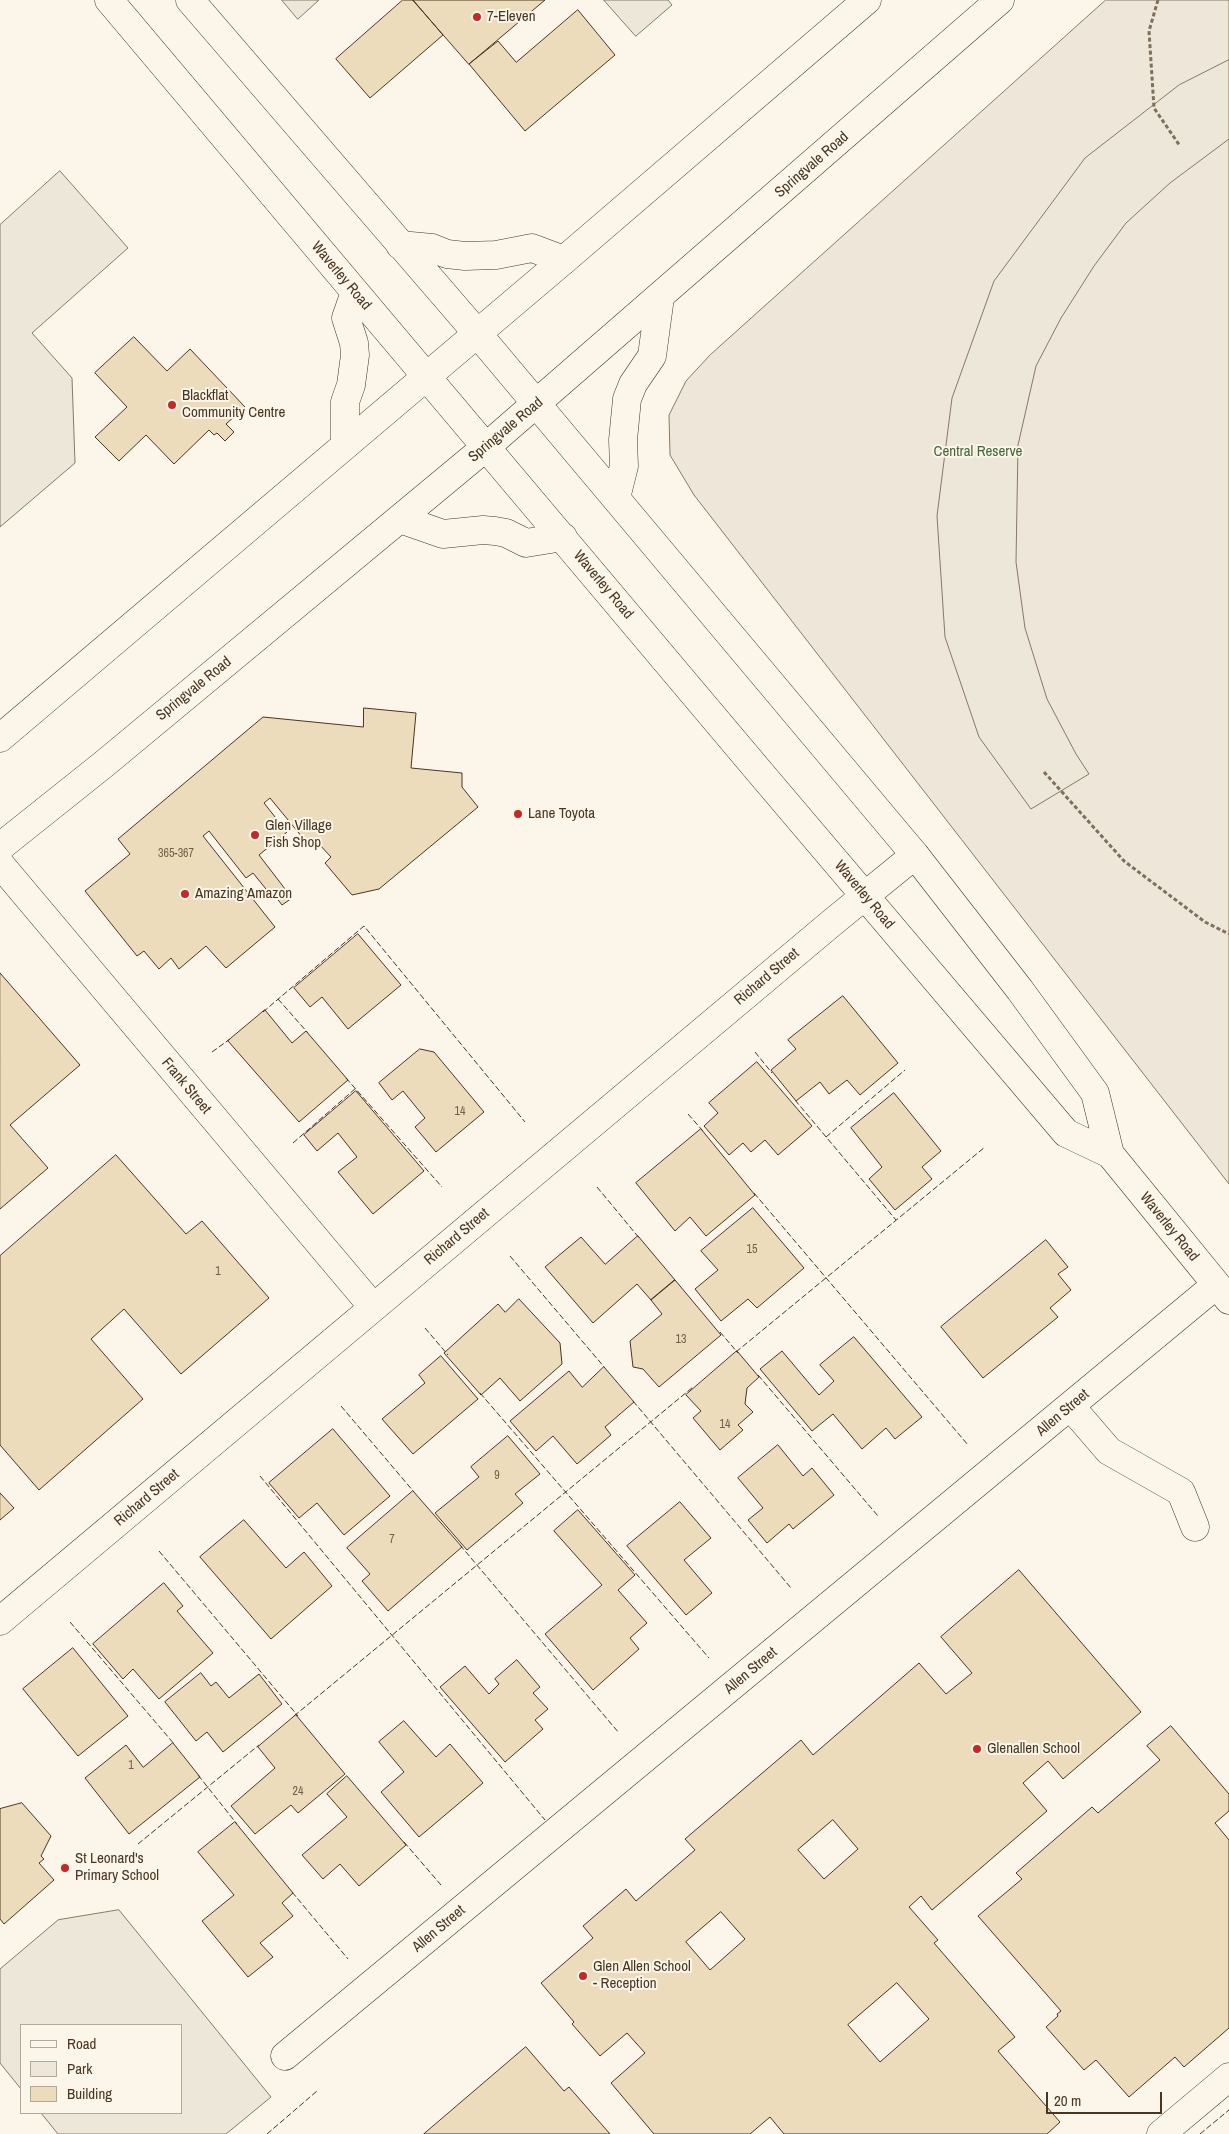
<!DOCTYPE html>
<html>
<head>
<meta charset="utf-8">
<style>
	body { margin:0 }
	#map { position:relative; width:1229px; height:2134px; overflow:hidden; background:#fbf6e9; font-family:"Archivo Narrow",sans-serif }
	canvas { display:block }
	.legend { position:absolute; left:20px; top:2024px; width:162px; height:90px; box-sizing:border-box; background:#fbf6e9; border:1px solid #b4a999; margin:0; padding:6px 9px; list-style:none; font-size:15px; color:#4a3520 }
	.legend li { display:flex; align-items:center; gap:10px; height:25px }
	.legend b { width:25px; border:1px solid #b4a999 }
	.scale { position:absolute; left:1046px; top:2092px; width:116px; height:22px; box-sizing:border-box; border:2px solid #4a3520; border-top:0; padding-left:6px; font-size:15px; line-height:18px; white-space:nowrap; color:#4a3520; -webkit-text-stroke:4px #fbf6e9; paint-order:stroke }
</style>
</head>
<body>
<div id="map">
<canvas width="1229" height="2134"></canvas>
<ul class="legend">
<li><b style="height:6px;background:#fbf6e9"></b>Road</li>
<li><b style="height:14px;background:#ede6d9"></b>Park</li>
<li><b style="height:14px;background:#ecdcbc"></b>Building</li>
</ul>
<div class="scale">20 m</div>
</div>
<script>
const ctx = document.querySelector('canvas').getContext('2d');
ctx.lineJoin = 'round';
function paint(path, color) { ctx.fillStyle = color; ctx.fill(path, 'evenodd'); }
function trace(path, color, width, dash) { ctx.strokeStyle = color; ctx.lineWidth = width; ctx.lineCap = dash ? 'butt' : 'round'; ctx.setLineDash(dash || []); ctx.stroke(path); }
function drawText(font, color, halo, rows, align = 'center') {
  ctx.font = font + ' "Archivo Narrow",sans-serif'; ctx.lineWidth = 4; ctx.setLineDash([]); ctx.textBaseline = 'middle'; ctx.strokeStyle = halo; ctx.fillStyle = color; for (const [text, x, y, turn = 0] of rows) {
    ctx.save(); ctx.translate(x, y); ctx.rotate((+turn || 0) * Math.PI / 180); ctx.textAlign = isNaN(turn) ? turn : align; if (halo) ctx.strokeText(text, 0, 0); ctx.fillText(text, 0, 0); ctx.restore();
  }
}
const green = new Path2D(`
	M 1106,0 L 1229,0 L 1229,1184 L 694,495 L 670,455 L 669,415 L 686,381 L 710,355 Z`);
const parking = new Path2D(`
	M 282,0 L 319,0 L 298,19 Z
	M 604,0 L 668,0 L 672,5 L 636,36 Z
	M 1229,60 L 1229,139 L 1170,183 L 1126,223 L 1094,266 L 1061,318 L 1036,366 L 1018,445 L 1016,562 L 1025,628 L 1047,699 L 1076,754 L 1089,774 L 1031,809 L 979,737 L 945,637 L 937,516 L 952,398 L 994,281 L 1085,158 L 1179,85 Z
	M 60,171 L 128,248 L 32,333 L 72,378 L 75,463 L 0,527 L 0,225 Z
	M 119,1910 L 271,2097 L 226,2134 L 58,2134 L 41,2113 L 181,2113 L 181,2025 L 21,2025 L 21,2089 L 0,2063 L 0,1969 L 58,1920 Z`);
const building = new Path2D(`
	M 403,0 L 413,0 L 443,35 L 370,98 L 336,59 Z
	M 413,0 L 545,0 L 469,64 Z
	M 578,10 L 615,55 L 525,131 L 469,64 L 498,41 L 516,62 Z
	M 134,337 L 167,371 L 190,349 L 245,407 L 226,424 L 234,432 L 225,441 L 217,433 L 214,435 L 209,430 L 174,464 L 146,435 L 119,461 L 95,437 L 127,407 L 95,373 Z
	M 364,708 L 416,713 L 411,768 L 462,773 L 462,787 L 478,807 L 379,889 L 352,895 L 325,863 L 331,857 L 318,843 L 315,847 L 310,841 L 307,843 L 270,798 L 264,803 L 287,832 L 259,855 L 292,898 L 282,905 L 272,892 L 270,894 L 253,873 L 246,878 L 209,831 L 203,836 L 275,927 L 226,968 L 206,946 L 179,969 L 171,958 L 159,969 L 144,951 L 137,956 L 85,891 L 130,854 L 118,839 L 263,717 L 363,727 Z
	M 358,934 L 401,985 L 348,1029 L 322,997 L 310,1007 L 294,988 Z
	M 0,973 L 80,1065 L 10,1125 L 48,1168 L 0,1209 Z
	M 843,996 L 898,1063 L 860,1095 L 847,1080 L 829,1094 L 820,1082 L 796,1101 L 771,1070 L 796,1049 L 788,1040 Z
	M 265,1010 L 292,1043 L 306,1031 L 348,1080 L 299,1122 L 228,1041 Z
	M 420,1049 L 434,1052 L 484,1112 L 436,1152 L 415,1127 L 425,1118 L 403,1091 L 392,1100 L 379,1083 Z
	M 757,1062 L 812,1126 L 778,1155 L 765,1140 L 751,1152 L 743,1143 L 729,1155 L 704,1126 L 718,1113 L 709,1103 Z
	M 356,1091 L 424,1171 L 373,1214 L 338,1172 L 357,1157 L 338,1133 L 317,1151 L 304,1135 Z
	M 894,1093 L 941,1151 L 922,1167 L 932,1179 L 895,1210 L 869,1179 L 882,1167 L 851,1128 Z
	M 701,1129 L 755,1195 L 706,1236 L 690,1217 L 675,1231 L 636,1183 Z
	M 116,1155 L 186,1234 L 202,1221 L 269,1298 L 181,1374 L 124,1309 L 91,1339 L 143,1399 L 39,1490 L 0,1445 L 0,1256 Z
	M 753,1208 L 804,1268 L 757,1308 L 748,1299 L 721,1321 L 695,1289 L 718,1270 L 701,1251 Z
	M 638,1236 L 675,1280 L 651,1300 L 637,1284 L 593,1323 L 545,1267 L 581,1237 L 605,1264 Z
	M 1046,1240 L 1068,1267 L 1058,1274 L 1071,1290 L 1050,1308 L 1058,1317 L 983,1378 L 941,1327 Z
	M 675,1280 L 721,1335 L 659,1387 L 643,1369 L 633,1367 L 630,1341 L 662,1314 L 651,1300 Z
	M 519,1299 L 560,1343 L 562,1364 L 520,1401 L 500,1378 L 481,1395 L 444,1353 L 498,1304 L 505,1312 Z
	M 854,1337 L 922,1417 L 895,1439 L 886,1428 L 862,1449 L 833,1414 L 812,1431 L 760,1369 L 782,1351 L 819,1395 L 834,1381 L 820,1365 Z
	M 737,1351 L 759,1377 L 747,1388 L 745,1404 L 753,1412 L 738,1425 L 743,1430 L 720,1450 L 693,1418 L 701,1411 L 686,1395 Z
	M 441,1356 L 478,1399 L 413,1454 L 382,1419 L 425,1383 L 419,1375 Z
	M 604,1367 L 634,1402 L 605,1427 L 611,1435 L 577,1464 L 553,1436 L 536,1451 L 510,1421 L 569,1371 L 582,1387 Z
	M 333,1429 L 390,1496 L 344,1535 L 317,1503 L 299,1518 L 269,1483 Z
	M 508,1436 L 540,1474 L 515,1494 L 523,1503 L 467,1550 L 435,1513 L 479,1477 L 471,1467 Z
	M 778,1445 L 803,1476 L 812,1468 L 834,1495 L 793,1529 L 789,1524 L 767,1543 L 748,1520 L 763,1508 L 738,1478 Z
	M 413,1491 L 462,1547 L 388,1611 L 362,1581 L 370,1574 L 347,1548 Z
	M 0,1493 L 14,1508 L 0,1520 Z
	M 680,1502 L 711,1538 L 684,1560 L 712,1593 L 686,1615 L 627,1546 Z
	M 578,1510 L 635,1575 L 618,1590 L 647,1623 L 630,1638 L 639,1649 L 593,1690 L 545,1634 L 602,1585 L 554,1531 Z
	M 244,1520 L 286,1568 L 304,1552 L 332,1586 L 271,1639 L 200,1557 Z
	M 1019,1570 L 1141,1712 L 1063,1779 L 1048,1761 L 1023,1783 L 1047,1811 L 932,1910 L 921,1896 L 909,1907 L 938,1940 L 934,1943 L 1015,2037 L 998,2051 L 1060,2122 L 1047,2134 L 784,2134 L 770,2117 L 750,2134 L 654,2134 L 611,2083 L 645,2053 L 627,2033 L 600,2056 L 572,2024 L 574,2022 L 541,1983 L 593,1938 L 583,1926 L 626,1889 L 636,1901 L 695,1850 L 685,1839 L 801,1740 L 813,1755 L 919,1663 L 946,1694 L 972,1673 L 941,1637 ZM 833,1820 L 858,1849 L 824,1879 L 798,1850 ZM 721,1912 L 745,1939 L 710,1970 L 686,1942 ZM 897,1983 L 929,2019 L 880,2062 L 848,2025 Z
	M 164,1583 L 183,1606 L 177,1611 L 213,1653 L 159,1699 L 133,1669 L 123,1679 L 93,1644 Z
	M 73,1648 L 128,1716 L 78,1756 L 23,1689 Z
	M 517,1660 L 540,1687 L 533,1693 L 548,1709 L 535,1720 L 543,1729 L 505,1762 L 440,1687 L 465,1666 L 489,1694 L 499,1684 L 495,1679 Z
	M 201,1673 L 211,1686 L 216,1682 L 229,1698 L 259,1674 L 282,1704 L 223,1752 L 207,1732 L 196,1741 L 165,1702 Z
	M 296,1715 L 345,1774 L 298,1813 L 291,1805 L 255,1834 L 231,1806 L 275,1768 L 258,1747 Z
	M 404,1721 L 436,1757 L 450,1744 L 483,1783 L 419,1837 L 381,1792 L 404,1772 L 379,1742 Z
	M 1171,1726 L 1229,1794 L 1229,1811 L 1215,1823 L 1229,1840 L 1229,2028 L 1184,2067 L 1175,2057 L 1129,2097 L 1096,2060 L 1084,2070 L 1046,2027 L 1058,2016 L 1057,2014 L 1061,2011 L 978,1916 L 1022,1879 L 1016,1873 L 1092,1807 L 1098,1813 L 1160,1760 L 1147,1746 Z
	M 173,1743 L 200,1777 L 129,1834 L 85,1778 L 126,1745 L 143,1767 Z
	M 347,1776 L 406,1845 L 359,1886 L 340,1864 L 323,1879 L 302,1855 L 347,1817 L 327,1794 Z
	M 22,1803 L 51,1836 L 41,1856 L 44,1859 L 39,1863 L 54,1880 L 4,1924 L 0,1919 L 0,1809 Z
	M 235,1822 L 293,1893 L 282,1903 L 293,1916 L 260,1943 L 273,1957 L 248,1977 L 202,1921 L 234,1895 L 198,1852 Z
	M 526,2047 L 564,2091 L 569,2087 L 610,2134 L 424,2134 Z`);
const path = new Path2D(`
	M 1158,0 L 1149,31 L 1154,108 L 1180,146
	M 1044,772 L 1124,861 L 1205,922 L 1229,934`);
const minor = new Path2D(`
	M 0,864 L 373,1307
	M 1071,1407 L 1109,1451 L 1181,1492 L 1195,1527
	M 0,1621 L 834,921 L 915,855
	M 285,2056 L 1216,1285
	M 1161,2134 L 1229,2077`);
const major = new Path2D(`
	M 109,0 C 428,377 745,757 1066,1133 L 1110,1154 L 1229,1300
	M 190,0 L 477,333 L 915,855 L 1020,990 L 1095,1093 L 1110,1154
	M 400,245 L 432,248 L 447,254 L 465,256 L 496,255 L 532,248 L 564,260
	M 345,445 L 345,402 L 351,385 L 355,355 L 354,343 L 346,318 L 355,292
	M 616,498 L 624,466 L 623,440 L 627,399 L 633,384 L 652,356 L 660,297
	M 400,519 L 443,534 L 483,530 L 495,531 L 506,533 L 526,543 L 563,537`);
const highway = new Path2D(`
	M 0,738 L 564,260 L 867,0
	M 0,847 L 104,764 L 486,447 L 1000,0`);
const fence = new Path2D(`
	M 278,999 L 308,1033
	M 263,1012 L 364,926 L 525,1122
	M 212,1052 L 230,1039
	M 755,1052 L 772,1073
	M 346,1078 L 442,1187
	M 795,1100 L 896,1220
	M 688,1114 L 703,1131
	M 826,1137 L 905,1070
	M 293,1143 L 356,1088
	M 597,1187 L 640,1239
	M 754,1193 L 968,1445
	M 510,1256 L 605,1368
	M 425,1328 L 448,1355
	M 720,1332 L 738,1353
	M 736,1352 L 985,1147
	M 758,1375 L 878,1516
	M 480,1393 L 709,1658
	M 633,1401 L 791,1588
	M 341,1406 L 414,1492
	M 260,1476 L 545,1820
	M 460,1545 L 619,1733
	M 159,1551 L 298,1716
	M 70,1622 L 175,1745
	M 294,1716 L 693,1387
	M 198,1775 L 237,1824
	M 404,1842 L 441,1885
	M 138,1844 L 259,1745
	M 292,1892 L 348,1959
	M 267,2134 L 317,2091
	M 1200,2134 L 1229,2110`);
const markers = [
	[477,17,5,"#c62828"],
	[172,405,5,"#c62828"],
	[518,814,5,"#c62828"],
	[255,835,5,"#c62828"],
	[185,894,5,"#c62828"],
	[977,1749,5,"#c62828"],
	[65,1868,5,"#c62828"],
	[583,1976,5,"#c62828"]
];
const numberNames = [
	["365-367",176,854],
	["14",460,1112],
	["15",752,1250],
	["1",218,1272],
	["13",681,1340],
	["14",725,1425],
	["9",497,1476],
	["7",392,1540],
	["1",131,1766],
	["24",298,1792]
];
const poiNames = [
	["7-Eleven",487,17],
	["Blackflat",182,396],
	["Community Centre",182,413],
	["Lane Toyota",528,814],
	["Glen Village",265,826],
	["Fish Shop",265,843],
	["Amazing Amazon",195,894],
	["Glenallen School",987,1749],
	["St Leonard's",75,1859],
	["Primary School",75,1876],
	["Glen Allen School",593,1967],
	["- Reception",593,1984]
];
const streetNames = [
	["Springvale Road",812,165,-41],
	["Waverley Road",341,276,50],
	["Springvale Road",506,430,-40],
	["Waverley Road",603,585,50],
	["Springvale Road",194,689,-39],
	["Waverley Road",864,895,50],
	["Richard Street",767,977,-40],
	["Frank Street",186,1086,50],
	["Waverley Road",1169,1227,51],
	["Richard Street",457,1237,-40],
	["Allen Street",1063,1413,-40],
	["Richard Street",147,1498,-40],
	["Allen Street",751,1671,-40],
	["Allen Street",439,1929,-40]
];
const parkNames = [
	["Central Reserve",978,452]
];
paint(green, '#ede6d9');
trace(green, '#887966', 1);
paint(parking, '#ede7d9');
trace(parking, '#887966', 1);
paint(building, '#ecdcbc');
trace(building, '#4a3520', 1);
trace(minor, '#4a3520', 29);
trace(major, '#4a3520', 29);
trace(highway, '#4a3520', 29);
trace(path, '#7f6f5c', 3, [4, 2.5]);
trace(minor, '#fbf6e9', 28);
trace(major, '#fbf6e9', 28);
trace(highway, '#fbf6e9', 28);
trace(fence, '#4a3520', 1, [6, 2.5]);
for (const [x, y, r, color] of markers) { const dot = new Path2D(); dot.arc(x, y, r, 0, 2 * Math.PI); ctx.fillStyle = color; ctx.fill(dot); trace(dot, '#fbf6e9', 2); }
drawText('12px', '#725f47', null, numberNames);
drawText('15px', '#4a3520', '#fbf6e9', poiNames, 'left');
drawText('15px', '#4a3520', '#fbf6e9', streetNames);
drawText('15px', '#436837', '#fbf6e9', parkNames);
</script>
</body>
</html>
